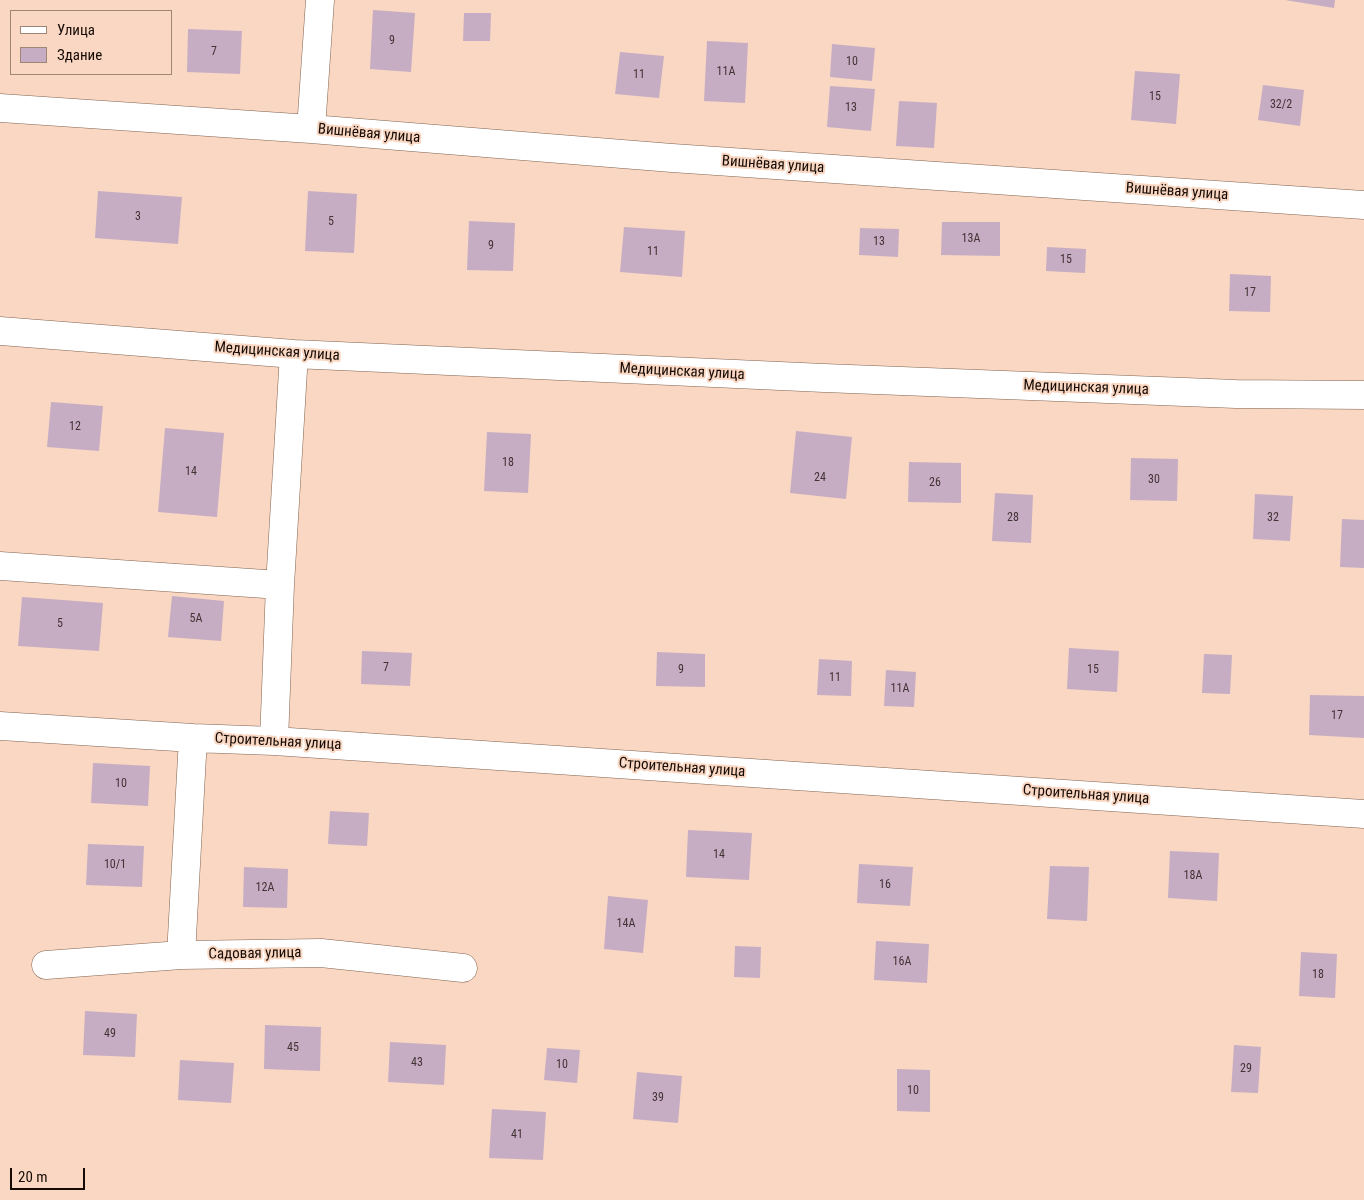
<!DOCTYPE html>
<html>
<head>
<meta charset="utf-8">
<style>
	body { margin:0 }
	#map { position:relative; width:1364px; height:1200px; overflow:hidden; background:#f9d7c2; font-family:"Roboto Condensed",sans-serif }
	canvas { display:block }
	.legend { position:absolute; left:10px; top:10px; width:162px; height:65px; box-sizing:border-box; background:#f9d7c2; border:1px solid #9e8576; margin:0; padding:6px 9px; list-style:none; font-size:15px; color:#150a04 }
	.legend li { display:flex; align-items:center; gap:10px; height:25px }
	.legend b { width:25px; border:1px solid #9e8576 }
	.scale { position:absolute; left:10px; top:1168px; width:75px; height:22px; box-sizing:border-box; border:2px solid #150a04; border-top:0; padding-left:6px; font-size:15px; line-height:18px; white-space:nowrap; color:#150a04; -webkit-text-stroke:4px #f9d7c2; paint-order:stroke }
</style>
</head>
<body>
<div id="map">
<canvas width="1364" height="1200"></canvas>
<ul class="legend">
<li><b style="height:6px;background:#fff"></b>Улица</li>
<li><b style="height:14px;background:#c7adc4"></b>Здание</li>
</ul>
<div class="scale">20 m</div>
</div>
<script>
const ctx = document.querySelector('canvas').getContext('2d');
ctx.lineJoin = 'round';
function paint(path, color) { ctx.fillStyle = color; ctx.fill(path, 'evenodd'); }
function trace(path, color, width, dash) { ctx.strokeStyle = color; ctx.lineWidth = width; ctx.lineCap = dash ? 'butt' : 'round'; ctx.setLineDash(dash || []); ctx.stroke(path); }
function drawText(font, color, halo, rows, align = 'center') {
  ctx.font = font + ' "Roboto Condensed",sans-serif'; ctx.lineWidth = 4; ctx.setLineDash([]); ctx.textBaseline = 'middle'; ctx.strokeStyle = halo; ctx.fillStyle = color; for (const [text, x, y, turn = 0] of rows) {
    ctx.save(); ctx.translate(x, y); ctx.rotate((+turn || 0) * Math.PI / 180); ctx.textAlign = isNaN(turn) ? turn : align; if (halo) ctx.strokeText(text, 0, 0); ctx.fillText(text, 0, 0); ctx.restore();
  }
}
const building = new Path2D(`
	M 1285,0 L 1335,0 L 1334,8 Z
	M 373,10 L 415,13 L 411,72 L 370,69 Z
	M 464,13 L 491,13 L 490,41 L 463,41 Z
	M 188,29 L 242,31 L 240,74 L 187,72 Z
	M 707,41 L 748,43 L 745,103 L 704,101 Z
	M 832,44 L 875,48 L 872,81 L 830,77 Z
	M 620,52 L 664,56 L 659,98 L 615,94 Z
	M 1135,71 L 1180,74 L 1176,124 L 1131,120 Z
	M 1263,85 L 1304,90 L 1300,126 L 1258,120 Z
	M 830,86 L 875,89 L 871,131 L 827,127 Z
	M 899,101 L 937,103 L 934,148 L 896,146 Z
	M 98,191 L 182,197 L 178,244 L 95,238 Z
	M 308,191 L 357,194 L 354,253 L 305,251 Z
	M 469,221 L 515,223 L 513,271 L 467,270 Z
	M 942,222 L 1000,222 L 1000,256 L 941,255 Z
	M 624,227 L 685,231 L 682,277 L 620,272 Z
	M 860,228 L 899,229 L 898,257 L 859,255 Z
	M 1047,247 L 1086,249 L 1085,273 L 1046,271 Z
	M 1230,274 L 1271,276 L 1270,312 L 1229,311 Z
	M 51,402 L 103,406 L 99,451 L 47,447 Z
	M 165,428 L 224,433 L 217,517 L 158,512 Z
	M 796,431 L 852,437 L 846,499 L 790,493 Z
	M 487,432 L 531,434 L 528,493 L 484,491 Z
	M 1131,458 L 1178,459 L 1177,501 L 1130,500 Z
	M 909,462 L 961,463 L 961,503 L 908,502 Z
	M 995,493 L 1033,495 L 1031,543 L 992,541 Z
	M 1255,494 L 1293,496 L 1290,541 L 1253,539 Z
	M 1342,519 L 1364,520 L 1364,568 L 1340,567 Z
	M 172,596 L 224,601 L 221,641 L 168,637 Z
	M 22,597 L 103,603 L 99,651 L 18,646 Z
	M 1069,648 L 1119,651 L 1117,692 L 1067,689 Z
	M 362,651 L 412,653 L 410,686 L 361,684 Z
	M 657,652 L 705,654 L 705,687 L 656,686 Z
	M 1204,654 L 1232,655 L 1230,694 L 1202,693 Z
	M 819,659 L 852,661 L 851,696 L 817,695 Z
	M 886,670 L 916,672 L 914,707 L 884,706 Z
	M 1310,695 L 1364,696 L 1364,738 L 1309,735 Z
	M 93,763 L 150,766 L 148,806 L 91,803 Z
	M 330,811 L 369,813 L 367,846 L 328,844 Z
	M 688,830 L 752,833 L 749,880 L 686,877 Z
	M 88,844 L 144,846 L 142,887 L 86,885 Z
	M 1170,851 L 1219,853 L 1217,901 L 1168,898 Z
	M 859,864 L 913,867 L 910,906 L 857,903 Z
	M 1050,866 L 1089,867 L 1087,921 L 1047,919 Z
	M 244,867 L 288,869 L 287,908 L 243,907 Z
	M 608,896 L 648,900 L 643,953 L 604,949 Z
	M 876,941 L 929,944 L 927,983 L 874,980 Z
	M 735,946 L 761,947 L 760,978 L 734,977 Z
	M 1301,952 L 1337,954 L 1335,998 L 1299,996 Z
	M 85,1011 L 137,1014 L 135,1057 L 83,1055 Z
	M 265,1025 L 321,1027 L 320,1071 L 264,1069 Z
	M 390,1042 L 446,1045 L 444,1085 L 388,1082 Z
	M 1234,1045 L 1261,1047 L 1258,1093 L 1231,1092 Z
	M 547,1048 L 580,1050 L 577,1083 L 544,1080 Z
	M 180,1060 L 234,1063 L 231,1103 L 178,1100 Z
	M 897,1069 L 930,1070 L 930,1112 L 897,1111 Z
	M 637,1072 L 682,1076 L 678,1123 L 633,1119 Z
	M 492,1109 L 546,1112 L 543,1160 L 489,1158 Z`);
const minor = new Path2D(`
	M 320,0 L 311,129 L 672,158 L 1364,205
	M 0,108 L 311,129
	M 0,331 L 294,354 L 824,378 L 1236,394 L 1364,395
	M 0,566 L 280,585
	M 0,726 L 193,738 L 274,741 L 1364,814
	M 274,741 L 280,585 L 294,354
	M 181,955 L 193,738
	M 46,965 L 181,955 L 321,953 L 463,968`);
const numberNames = [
	["9",392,41],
	["7",214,52],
	["10",852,62],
	["11А",726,72],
	["11",639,75],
	["15",1155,97],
	["32/2",1281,105],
	["13",851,108],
	["3",138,217],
	["5",331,222],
	["13А",971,239],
	["13",879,242],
	["9",491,246],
	["11",653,252],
	["15",1066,260],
	["17",1250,293],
	["12",75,427],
	["18",508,463],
	["14",191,472],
	["24",820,478],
	["30",1154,480],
	["26",935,483],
	["28",1013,518],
	["32",1273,518],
	["5А",196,619],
	["5",60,624],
	["7",386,668],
	["9",681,670],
	["15",1093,670],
	["11",835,678],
	["11А",900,689],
	["17",1337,716],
	["10",121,784],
	["14",719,855],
	["10/1",115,865],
	["18А",1193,876],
	["16",885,885],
	["12А",265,888],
	["14А",626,924],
	["16А",902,962],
	["18",1318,975],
	["49",110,1034],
	["45",293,1048],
	["43",417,1063],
	["10",562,1065],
	["29",1246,1069],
	["10",913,1091],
	["39",658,1098],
	["41",517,1135]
];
const streetNames = [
	["Вишнёвая улица",369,134,5],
	["Вишнёвая улица",773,165,4],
	["Вишнёвая улица",1177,192,4],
	["Медицинская улица",277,352,4],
	["Медицинская улица",682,372,3],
	["Медицинская улица",1086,388,2],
	["Строительная улица",278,742,3],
	["Строительная улица",682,768,4],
	["Строительная улица",1086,795,4],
	["Садовая улица",255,954,-1]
];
paint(building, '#c7adc4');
trace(minor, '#816350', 29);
trace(minor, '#fff', 28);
drawText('12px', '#423334', null, numberNames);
drawText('15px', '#150a04', '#f9d7c2', streetNames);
</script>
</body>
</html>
